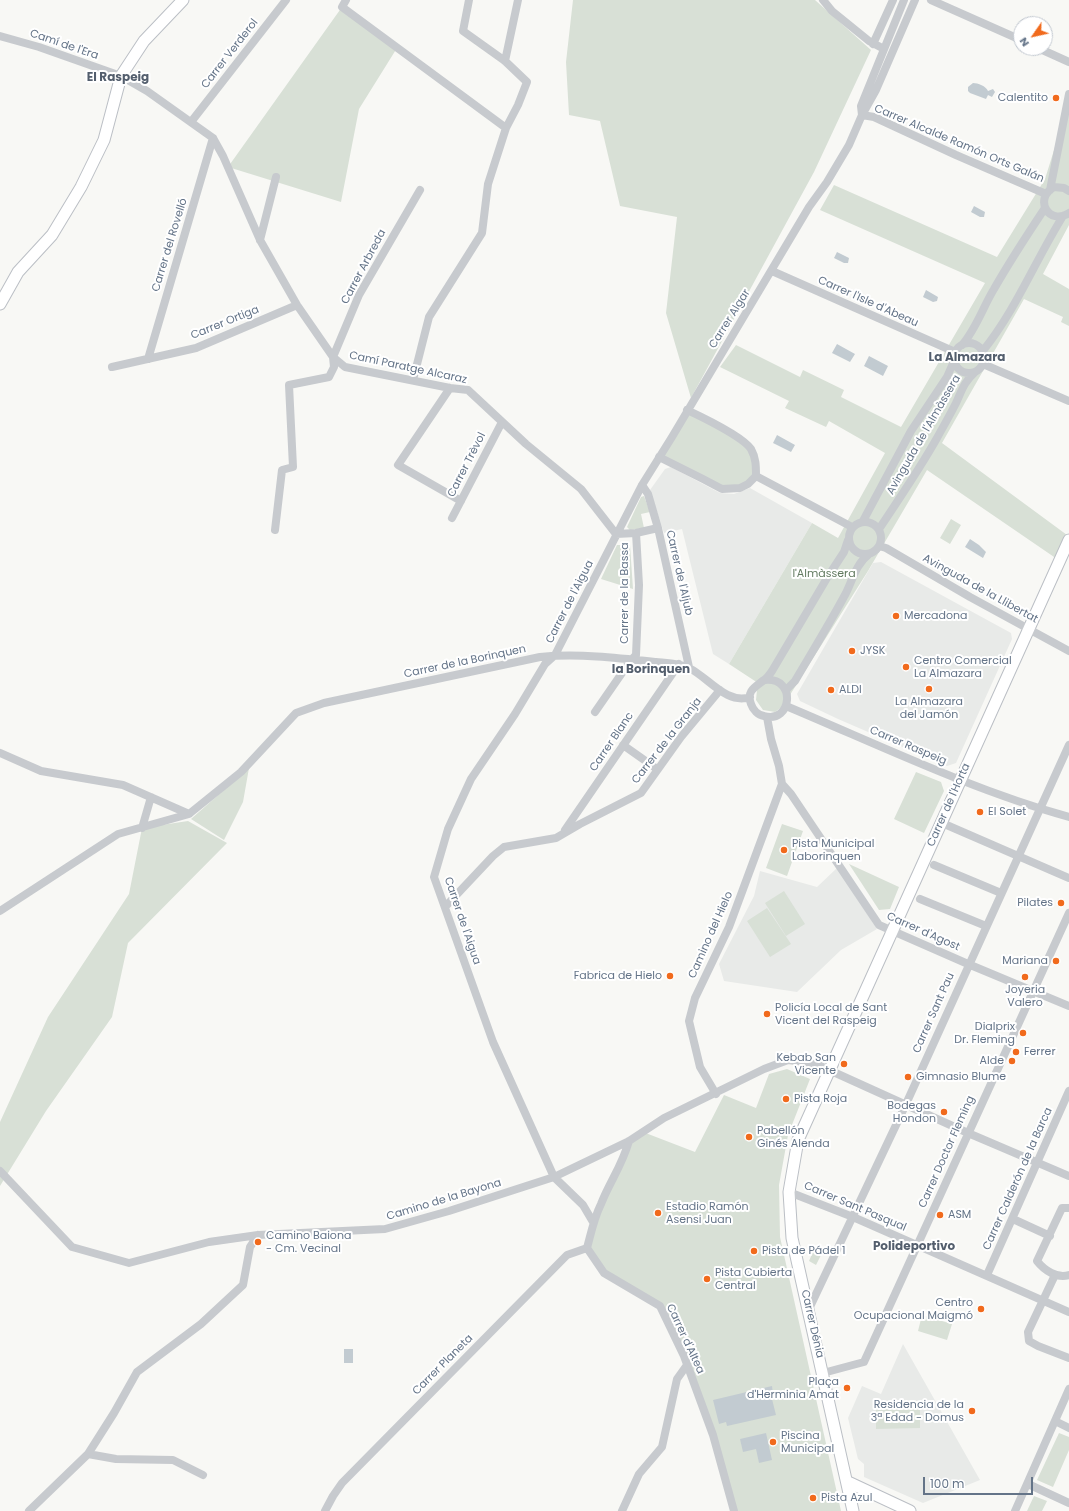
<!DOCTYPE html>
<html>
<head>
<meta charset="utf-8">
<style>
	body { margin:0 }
	#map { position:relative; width:1069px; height:1511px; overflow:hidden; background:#f8f8f5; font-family:Poppins,sans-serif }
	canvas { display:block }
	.north { position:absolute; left:1013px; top:16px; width:40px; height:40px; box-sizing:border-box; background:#fff; border:1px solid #c1c7cf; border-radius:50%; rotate:236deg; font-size:11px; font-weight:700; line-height:16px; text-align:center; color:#647488 }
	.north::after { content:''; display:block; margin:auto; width:14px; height:18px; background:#f16a1c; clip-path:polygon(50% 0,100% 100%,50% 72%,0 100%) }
	.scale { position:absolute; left:923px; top:1477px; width:110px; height:18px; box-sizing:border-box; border:2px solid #647488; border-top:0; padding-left:5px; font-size:12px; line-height:14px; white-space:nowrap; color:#647488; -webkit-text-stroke:3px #fff; paint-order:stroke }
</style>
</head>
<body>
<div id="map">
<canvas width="1069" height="1511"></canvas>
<div class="north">N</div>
<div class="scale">100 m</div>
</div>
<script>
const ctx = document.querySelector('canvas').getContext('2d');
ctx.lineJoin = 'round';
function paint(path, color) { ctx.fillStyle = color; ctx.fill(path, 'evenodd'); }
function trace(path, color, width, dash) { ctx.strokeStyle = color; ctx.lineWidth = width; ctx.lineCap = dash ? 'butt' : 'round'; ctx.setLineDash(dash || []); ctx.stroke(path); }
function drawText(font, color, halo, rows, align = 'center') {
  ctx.font = font + ' Poppins,sans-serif'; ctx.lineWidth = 4; ctx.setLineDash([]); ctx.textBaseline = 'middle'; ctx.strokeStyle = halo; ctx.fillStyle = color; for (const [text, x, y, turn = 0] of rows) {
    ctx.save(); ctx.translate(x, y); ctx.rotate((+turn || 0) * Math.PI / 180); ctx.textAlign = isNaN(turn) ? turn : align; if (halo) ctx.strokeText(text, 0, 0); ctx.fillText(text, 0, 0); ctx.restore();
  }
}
const built = new Path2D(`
	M 671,467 L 720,493 L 734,494 L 750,488 L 812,523 L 729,664 L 713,654 L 682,529 L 664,533 L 650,490 L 665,469 Z
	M 881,562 L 1011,633 L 1012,639 L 956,763 L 947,766 L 838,719 L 800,701 L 797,694 L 873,563 Z
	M 837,868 L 877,929 L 841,950 L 797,992 L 724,981 L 719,964 L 754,896 L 760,871 L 817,887 Z
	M 903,1344 L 980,1480 L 923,1503 L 864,1477 L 864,1464 L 858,1459 L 848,1418 L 862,1386 L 881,1394 Z`);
const green = new Path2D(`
	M 573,0 L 815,0 L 871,50 L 814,172 L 691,398 L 666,313 L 677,217 L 620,206 L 600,121 L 569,115 L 566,62 Z
	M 342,7 L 397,48 L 359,109 L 341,202 L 228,167 Z
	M 1069,102 L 1069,225 L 1043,274 L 1069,289 L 1069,326 L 1061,322 L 1063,317 L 1024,299 L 942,443 L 1067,535 L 1057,559 L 927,470 L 868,571 L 783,706 L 775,712 L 763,710 L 756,700 L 757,690 L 761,685 L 729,664 L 812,523 L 838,538 L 885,453 L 829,421 L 826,427 L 785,408 L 789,401 L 720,367 L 736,345 L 800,377 L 803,370 L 844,390 L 841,397 L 901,427 L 985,283 L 820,210 L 834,185 L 997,257 L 1045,179 Z
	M 687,410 L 750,448 L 756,476 L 748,484 L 722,489 L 659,457 Z
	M 644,496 L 650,512 L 641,514 L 644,528 L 630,530 L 627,527 L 641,497 Z
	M 951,519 L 961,525 L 950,544 L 940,538 Z
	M 617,545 L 630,545 L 633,589 L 601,579 Z
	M 249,768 L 243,802 L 224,840 L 191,819 Z
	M 916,772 L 941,782 L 944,791 L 924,833 L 894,819 Z
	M 188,821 L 227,843 L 128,943 L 112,1017 L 46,1111 L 0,1186 L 0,1122 L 48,1017 L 129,894 L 142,828 Z
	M 782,824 L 803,831 L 787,876 L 766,868 Z
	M 849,864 L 899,887 L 890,909 L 879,910 Z
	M 784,891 L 805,924 L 786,936 L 765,903 Z
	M 767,908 L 791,944 L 770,957 L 747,921 Z
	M 787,1069 L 810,1079 L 788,1135 L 779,1185 L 780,1237 L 841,1511 L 734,1511 L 713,1435 L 660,1306 L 604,1273 L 587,1248 L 629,1141 L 643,1132 L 695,1152 L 724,1095 L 756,1108 L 769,1074 Z
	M 815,1247 L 823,1251 L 816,1265 L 809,1261 Z
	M 922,1315 L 952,1324 L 947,1340 L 918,1331 Z
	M 876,1402 L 920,1402 L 920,1428 L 876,1429 Z
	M 1059,1433 L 1069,1437 L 1069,1450 L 1053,1487 L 1037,1480 Z
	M 1034,1496 L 1047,1501 L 1042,1511 L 1027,1511 Z`);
const water = new Path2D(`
	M 973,83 C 978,83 986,86 988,91 L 993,89 L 995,92 L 992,97 L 988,95 L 986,99 L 970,93 L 968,91 L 968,87 Z
	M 974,206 L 985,212 L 984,217 L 980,217 L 971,212 Z
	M 837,252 L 849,258 L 848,263 L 844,263 L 834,258 Z
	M 926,290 L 938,297 L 937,301 L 933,302 L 923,297 Z
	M 837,344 L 855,354 L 850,362 L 832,353 Z
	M 869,356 L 888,366 L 883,376 L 864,366 Z
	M 777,435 L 795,445 L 791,452 L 773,443 Z
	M 970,539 L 979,545 L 986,552 L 983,558 L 965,547 Z
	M 344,1349 L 353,1349 L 353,1363 L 344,1363 Z
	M 772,1386 L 773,1394 L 771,1395 L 776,1415 L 727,1426 L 726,1422 L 719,1424 L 713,1400 Z
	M 766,1433 L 772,1460 L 759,1463 L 756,1449 L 743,1452 L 740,1439 Z`);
const street = new Path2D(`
	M 346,0 L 342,7 L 506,128
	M 823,0 L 832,11 L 869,41 L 884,49
	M 915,0 L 876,90 L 862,115 L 874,117 L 956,155 L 1046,194
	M 931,0 L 1021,40
	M 0,36 L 39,47 L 121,76 L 147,91 L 213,138 L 223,156 L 260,240 L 297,305 L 333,357 L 345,367 L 450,388 L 468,390 L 526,444 L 581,489 L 616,534
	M 873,44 L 893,0
	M 1038,48 L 1069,62
	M 505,61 L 518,0
	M 191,122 L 286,0
	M 1050,190 L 1069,94
	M 1069,191 L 1064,188 L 1054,187 C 1033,199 1049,226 1069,213
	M 260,240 L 276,177
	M 772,271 L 955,352
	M954 358a15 15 0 1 1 30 0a15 15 0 1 1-30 0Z
	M 962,345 C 976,329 983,307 994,289 C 1010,261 1027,235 1045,208
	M 982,352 C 1016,310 1035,261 1063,216
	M 148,359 L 213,138
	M 983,364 L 1069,401
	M 112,367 L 196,348 L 297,305
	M 413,380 L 429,317 L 482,233 L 488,184 L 506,128 L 518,105 L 527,82 L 505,61 L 463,31 L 469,0
	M 450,388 L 398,465 L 461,501
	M 659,457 L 703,479 L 722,489 L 740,488 L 748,484 L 756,476 C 756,466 756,458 751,449 C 743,437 702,417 687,410
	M 756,476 L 852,527
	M 642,485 L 648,494 L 658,528 L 689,667
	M 452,518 L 502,422
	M 863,521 L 911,431 L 947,377 L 954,361
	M849 538a16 16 0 1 1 32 0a16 16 0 1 1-32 0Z
	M 879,529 C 899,499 919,470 937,438 C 943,427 950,415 956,403 C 962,390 964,382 975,372
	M 275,530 L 282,470 L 293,467 L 289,385 L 329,377 L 334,367 L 333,357 L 359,295 L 420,190
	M 616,534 L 636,533 L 658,528
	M 879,546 L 886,548 L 970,597 L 1069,651
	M 765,680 C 797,677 792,724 764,716 C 758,715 753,710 751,704 C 746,691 755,687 764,680 C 767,678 770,674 772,671 L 827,578 L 844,552 L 848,540
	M 786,690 L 795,681 C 812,652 830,623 846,593 C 853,579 856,564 869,554
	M 786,706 C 879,745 972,790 1069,817
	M 595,712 L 631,660 L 636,655 L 639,585 L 636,533
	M 767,717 L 771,739 L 779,766 L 782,784 L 791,794 L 879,925 L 968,964 L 1069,1006
	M 623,745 L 657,769
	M 0,753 L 41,771 L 123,785 L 189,814 L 241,772 L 296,713 L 324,703 L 540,657 C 577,653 620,658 656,662 C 667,663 680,663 689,668 C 708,677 726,705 750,697
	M 942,823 L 1069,878
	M 142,828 L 151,797
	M 565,830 L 679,664
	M 934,865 L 1001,893
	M 920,899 L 986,926
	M 445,907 L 493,856 L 504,847 L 556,838 L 580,824 L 641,793 L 681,737 L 720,690
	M 0,911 L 118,834 L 189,814
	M 716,1094 L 700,1067 L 689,1021 L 695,998 L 729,927 L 782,784
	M 629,1141 C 622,1166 610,1181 601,1204 C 594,1218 591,1233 587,1248 L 604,1273 L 660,1306 L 684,1356 L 713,1435 L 734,1511
	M 0,1171 L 72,1247 L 129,1263 L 209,1242 L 258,1235 L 385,1229 L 449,1211 L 554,1177 L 629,1141 L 664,1118 L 764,1069 L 788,1060 L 804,1062 L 818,1065 L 968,1133 L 1069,1176
	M 789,1192 L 853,1217 L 1069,1312
	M 1069,1208 L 1062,1208 L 1037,1261 C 1044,1270 1057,1279 1069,1275
	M 1013,1219 L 1050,1236
	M 593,1222 L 583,1205 L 554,1177 L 493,1042 L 434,877 L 448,829 L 471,779 L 515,714 L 545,664 L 555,655 L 642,485 L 672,437 L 809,207 L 827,182 L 849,145 L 862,115 L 861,106 L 904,0
	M 987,1275 L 1069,1091
	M 1055,1275 L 1028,1332 L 1029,1341 L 1038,1346 L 1069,1358
	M 808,1311 L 906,1104 L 1069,745
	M 823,1373 L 864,1362 L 1069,913
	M 1055,1421 L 1069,1428
	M 88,1454 L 116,1459 L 173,1460 L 203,1475
	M 1028,1484 L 1069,1503
	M 29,1511 L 88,1454 L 114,1413 L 137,1372 L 201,1324 L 243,1285 L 250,1247 L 258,1235
	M 325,1511 L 333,1496 L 342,1483 L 567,1255 L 587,1248
	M 622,1511 L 639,1474 L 662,1447 L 677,1379 L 687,1365
	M 1015,1511 L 1069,1389`);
const secondary = new Path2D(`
	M 0,304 L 18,272 L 52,235 L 81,187 L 104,140 L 121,76 L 144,41 L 183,0
	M 848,1482 L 910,1511
	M 853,1511 L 792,1238 L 789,1192 L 798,1140 L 1069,540`);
const markers = [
	[1056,98,4,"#f16a1c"],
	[896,616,4,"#f16a1c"],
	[852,651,4,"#f16a1c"],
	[906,667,4,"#f16a1c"],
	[929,689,4,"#f16a1c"],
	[831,690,4,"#f16a1c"],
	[980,812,4,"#f16a1c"],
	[784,850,4,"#f16a1c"],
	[1061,903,4,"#f16a1c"],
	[1056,961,4,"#f16a1c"],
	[670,976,4,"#f16a1c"],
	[1025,977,4,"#f16a1c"],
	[767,1014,4,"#f16a1c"],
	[1023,1033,4,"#f16a1c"],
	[1016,1052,4,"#f16a1c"],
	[1012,1061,4,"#f16a1c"],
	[844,1064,4,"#f16a1c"],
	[908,1077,4,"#f16a1c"],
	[786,1099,4,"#f16a1c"],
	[944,1112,4,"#f16a1c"],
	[749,1137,4,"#f16a1c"],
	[658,1213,4,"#f16a1c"],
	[940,1215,4,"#f16a1c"],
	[258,1242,4,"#f16a1c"],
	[754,1251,4,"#f16a1c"],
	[707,1279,4,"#f16a1c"],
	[981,1309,4,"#f16a1c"],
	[847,1388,4,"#f16a1c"],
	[972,1411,4,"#f16a1c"],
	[773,1442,4,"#f16a1c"],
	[813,1498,4,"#f16a1c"]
];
const streetNames = [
	["Camí de l'Era",64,45,19],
	["Carrer Verderol",230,54,-52],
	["Carrer Alcalde Ramón Orts Galán",959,144,23],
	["Carrer del Rovelló",170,245,-73],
	["Carrer Arbreda",364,267,-62],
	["Carrer l'Isle d'Abeau",868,302,24],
	["Carrer Algar",730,319,-58],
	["Carrer Ortiga",225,323,-22],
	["Camí Paratge Alcaraz",408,368,12],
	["Avinguda de l'Almàssera",924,435,-60],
	["Carrer Trèvol",467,465,-63],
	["Carrer de l'Aljub",679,573,77],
	["Avinguda de la Llibertat",980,589,29],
	["Carrer de la Bassa",625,593,-90],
	["Carrer de l'Aigua",570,602,-63],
	["Carrer de la Borinquen",465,662,-12],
	["Carrer de la Granja",667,741,-52],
	["Carrer Blanc",612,742,-56],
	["Carrer Raspeig",908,746,23],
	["Carrer de l'Horta",949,805,-66],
	["Carrer de l'Aigua",462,921,71],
	["Carrer d'Agost",923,932,24],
	["Camino del Hielo",711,935,-66],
	["Carrer Sant Pau",934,1013,-66],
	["Carrer Doctor Fleming",947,1152,-66],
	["Carrer Calderón de la Barca",1018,1179,-66],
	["Camino de la Bayona",444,1200,-17],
	["Carrer Sant Pasqual",855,1207,23],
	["Carrer Dénia",812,1324,77],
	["Carrer d'Altea",685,1339,65],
	["Carrer Planeta",443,1365,-45]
];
const poiNames = [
	["Calentito",1048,98,"right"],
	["Mercadona",904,616],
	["JYSK",860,651],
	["Centro Comercial",914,661],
	["La Almazara",914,674],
	["ALDI",839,690],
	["La Almazara",929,702,"center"],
	["del Jamón",929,715,"center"],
	["El Solet",988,812],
	["Pista Municipal",792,844],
	["Laborinquen",792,857],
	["Pilates",1053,903,"right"],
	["Mariana",1048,961,"right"],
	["Fabrica de Hielo",662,976,"right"],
	["Joyeria",1025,990,"center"],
	["Valero",1025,1003,"center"],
	["Policía Local de Sant",775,1008],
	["Vicent del Raspeig",775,1021],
	["Dialprix",1015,1027,"right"],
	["Dr. Fleming",1015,1040,"right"],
	["Ferrer",1024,1052],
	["Kebab San",836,1058,"right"],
	["Vicente",836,1071,"right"],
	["Alde",1004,1061,"right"],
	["Gimnasio Blume",916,1077],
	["Pista Roja",794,1099],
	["Bodegas",936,1106,"right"],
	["Hondon",936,1119,"right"],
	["Pabellón",757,1131],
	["Ginés Alenda",757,1144],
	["Estadio Ramón",666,1207],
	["Asensi Juan",666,1220],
	["ASM",948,1215],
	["Camino Baiona",266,1236],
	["- Cm. Vecinal",266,1249],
	["Pista de Pádel 1",762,1251],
	["Pista Cubierta",715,1273],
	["Central",715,1286],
	["Centro",973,1303,"right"],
	["Ocupacional Maigmó",973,1316,"right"],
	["Plaça",839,1382,"right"],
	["d'Herminia Amat",839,1395,"right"],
	["Residencia de la",964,1405,"right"],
	["3ª Edad - Domus",964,1418,"right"],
	["Piscina",781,1436],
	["Municipal",781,1449],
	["Pista Azul",821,1498]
];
const parkNames = [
	["l'Almàssera",824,574]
];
const neighbourhoodNames = [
	["El Raspeig",118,78],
	["La Almazara",967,358],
	["la Borinquen",651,670],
	["Polideportivo",914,1247]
];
paint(built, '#e8eae8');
paint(green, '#d8e0d6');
paint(water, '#c2cbd1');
trace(secondary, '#bbbfc5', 13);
trace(street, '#c7cace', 8);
trace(secondary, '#fff', 11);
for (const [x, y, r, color] of markers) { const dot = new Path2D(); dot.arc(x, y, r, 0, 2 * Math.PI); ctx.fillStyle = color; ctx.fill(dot); trace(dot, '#fff', 1.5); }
drawText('11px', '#647488', '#fff', streetNames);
drawText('11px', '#647488', '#fff', poiNames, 'left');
drawText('11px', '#627a60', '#fff', parkNames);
drawText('bold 12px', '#535e6d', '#fff', neighbourhoodNames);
</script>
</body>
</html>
